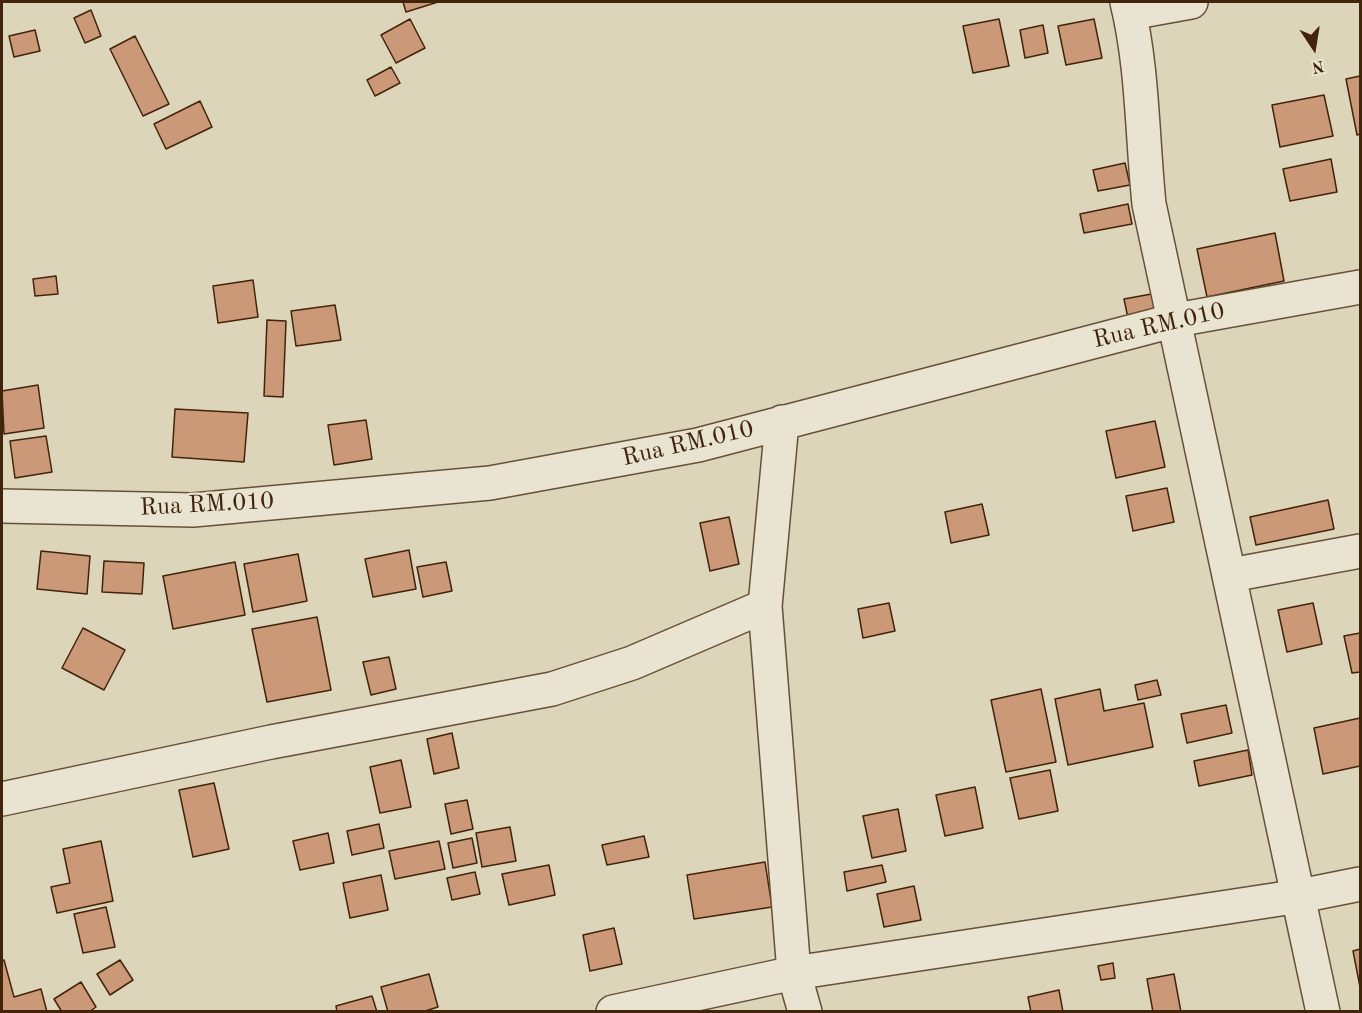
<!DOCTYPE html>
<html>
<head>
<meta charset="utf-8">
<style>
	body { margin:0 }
	#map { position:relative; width:1362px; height:1013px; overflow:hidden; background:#ddd5ba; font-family:"Old Standard TT",serif }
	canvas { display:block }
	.frame { position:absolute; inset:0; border:3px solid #41240a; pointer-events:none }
	.north { position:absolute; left:1284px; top:18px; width:60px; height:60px; -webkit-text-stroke:4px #e9e4d2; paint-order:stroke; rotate:168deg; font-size:16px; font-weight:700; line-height:24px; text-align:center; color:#41240a }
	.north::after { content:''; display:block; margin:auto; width:21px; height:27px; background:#41240a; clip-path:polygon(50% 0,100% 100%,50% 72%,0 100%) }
</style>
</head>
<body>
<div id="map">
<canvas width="1362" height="1013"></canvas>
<div class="frame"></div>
<div class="north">N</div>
</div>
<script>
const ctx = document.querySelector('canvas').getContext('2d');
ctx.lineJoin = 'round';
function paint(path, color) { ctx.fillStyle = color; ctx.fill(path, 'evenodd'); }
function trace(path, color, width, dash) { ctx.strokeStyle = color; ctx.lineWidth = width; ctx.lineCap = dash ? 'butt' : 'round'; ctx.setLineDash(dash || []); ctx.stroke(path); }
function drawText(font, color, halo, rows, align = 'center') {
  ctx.font = font + ' "Old Standard TT",serif'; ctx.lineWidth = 4.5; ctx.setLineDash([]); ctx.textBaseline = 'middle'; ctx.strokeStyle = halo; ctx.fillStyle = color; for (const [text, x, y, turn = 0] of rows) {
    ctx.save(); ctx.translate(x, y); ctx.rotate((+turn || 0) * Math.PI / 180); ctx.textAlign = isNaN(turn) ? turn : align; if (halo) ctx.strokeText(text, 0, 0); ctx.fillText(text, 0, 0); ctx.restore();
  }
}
const building = new Path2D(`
	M 403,2 L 438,2 L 406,12 Z
	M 91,10 L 101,36 L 85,43 L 74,18 Z
	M 410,19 L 425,48 L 396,63 L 381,35 Z
	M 999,19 L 1009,66 L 973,73 L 963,26 Z
	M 1094,19 L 1102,58 L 1066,65 L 1058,26 Z
	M 1043,25 L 1048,53 L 1025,58 L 1020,30 Z
	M 35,30 L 40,51 L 14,57 L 9,36 Z
	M 135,36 L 169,104 L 143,116 L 110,49 Z
	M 391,67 L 400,83 L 375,96 L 367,80 Z
	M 1360,76 L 1360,134 L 1357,135 L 1346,79 Z
	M 1324,95 L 1333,136 L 1280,147 L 1272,105 Z
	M 200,101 L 212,127 L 166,149 L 154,124 Z
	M 1331,159 L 1337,192 L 1290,201 L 1283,169 Z
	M 1125,163 L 1130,185 L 1098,191 L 1093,170 Z
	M 1128,204 L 1132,224 L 1084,233 L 1080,214 Z
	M 1275,233 L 1284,281 L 1207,297 L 1197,249 Z
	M 56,276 L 58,294 L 35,296 L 33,279 Z
	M 253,280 L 258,317 L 218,323 L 213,286 Z
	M 1157,293 L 1162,316 L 1129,323 L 1124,299 Z
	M 335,305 L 341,340 L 296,346 L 291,311 Z
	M 267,320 L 286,321 L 283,397 L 264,396 Z
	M 38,385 L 44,428 L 4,434 L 2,391 Z
	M 175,409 L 248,413 L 244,462 L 172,457 Z
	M 366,420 L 372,459 L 334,465 L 328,425 Z
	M 1155,421 L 1165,467 L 1116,478 L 1106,431 Z
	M 46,436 L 52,472 L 15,478 L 10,441 Z
	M 1167,488 L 1174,522 L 1133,531 L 1126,496 Z
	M 1328,500 L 1334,529 L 1256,545 L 1250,517 Z
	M 982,504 L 989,535 L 951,543 L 945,512 Z
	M 729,517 L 739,564 L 710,571 L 700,523 Z
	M 409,550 L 416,589 L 373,597 L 365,559 Z
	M 41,551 L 90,556 L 87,594 L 37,589 Z
	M 298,554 L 307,601 L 253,612 L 244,564 Z
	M 104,561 L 144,563 L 142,594 L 102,592 Z
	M 235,562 L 245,615 L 173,629 L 163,576 Z
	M 446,562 L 452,591 L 423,597 L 417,567 Z
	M 889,603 L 895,631 L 863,638 L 858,609 Z
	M 1313,603 L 1322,644 L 1287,652 L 1278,610 Z
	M 317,617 L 331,690 L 267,702 L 252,629 Z
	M 83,628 L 125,650 L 104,690 L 62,668 Z
	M 1360,633 L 1360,672 L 1352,673 L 1344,636 Z
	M 389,657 L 396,689 L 371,695 L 363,662 Z
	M 1157,680 L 1161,695 L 1138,700 L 1135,685 Z
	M 1041,689 L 1056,762 L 1006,772 L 991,700 Z
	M 1100,689 L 1104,711 L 1144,703 L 1153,747 L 1068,765 L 1055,699 Z
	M 1226,705 L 1232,733 L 1187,743 L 1181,714 Z
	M 1360,718 L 1360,766 L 1323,774 L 1314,728 Z
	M 452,733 L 459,768 L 434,774 L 427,739 Z
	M 1248,750 L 1252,775 L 1199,786 L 1194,761 Z
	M 401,760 L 411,807 L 380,813 L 370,767 Z
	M 1050,770 L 1058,811 L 1019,819 L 1010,778 Z
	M 214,783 L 229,849 L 193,857 L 179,790 Z
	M 975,787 L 983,828 L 945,836 L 936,795 Z
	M 467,800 L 473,829 L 451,834 L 445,804 Z
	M 898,809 L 906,851 L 872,858 L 863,816 Z
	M 379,824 L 384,848 L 352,855 L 347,831 Z
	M 510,827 L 516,861 L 482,867 L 476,833 Z
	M 328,833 L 334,863 L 300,870 L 293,841 Z
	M 644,836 L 649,857 L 607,865 L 602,845 Z
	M 472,838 L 477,863 L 453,868 L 448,843 Z
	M 101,841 L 113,901 L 57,913 L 51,887 L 70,883 L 63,849 Z
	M 439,841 L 445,869 L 395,879 L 389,851 Z
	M 765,862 L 772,907 L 694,919 L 687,875 Z
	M 549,865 L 555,895 L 509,905 L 502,874 Z
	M 882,865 L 886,882 L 847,891 L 844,872 Z
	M 475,872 L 480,894 L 452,900 L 447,878 Z
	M 381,875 L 388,910 L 350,918 L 343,883 Z
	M 914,886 L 921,920 L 884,927 L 877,894 Z
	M 106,907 L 115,947 L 83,953 L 74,914 Z
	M 614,928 L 622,964 L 590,971 L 583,935 Z
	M 1360,949 L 1360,987 L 1353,951 Z
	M 2,960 L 4,960 L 14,997 L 41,989 L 47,1012 L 2,1012 Z
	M 120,960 L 133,980 L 110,995 L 97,974 Z
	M 1113,963 L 1115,978 L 1101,980 L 1098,966 Z
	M 429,974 L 438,1007 L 422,1012 L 388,1012 L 381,987 Z
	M 1174,974 L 1181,1012 L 1153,1012 L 1147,979 Z
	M 81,982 L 96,1007 L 89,1012 L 62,1012 L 54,999 Z
	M 1059,990 L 1063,1012 L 1031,1012 L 1028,997 Z
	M 372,996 L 377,1012 L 337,1012 L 336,1006 Z`);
const minor = new Path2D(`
	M 1127,2 C 1143,68 1142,136 1149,204 L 1323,1012
	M 1130,13 L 1191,2
	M 782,422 L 765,606 L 794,973 L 805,1012
	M 2,506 L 193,510 L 490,483 L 698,445 L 1176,320 L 1360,287
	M 1231,575 L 1360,551
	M 2,799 L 271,742 L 552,689 L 632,663 L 765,606
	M 613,1012 L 794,973 L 1300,896 L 1360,884`);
const streetNames = [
	["Rua RM.010",1159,326,-13],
	["Rua RM.010",688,444,-13],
	["Rua RM.010",207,505,-3]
];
paint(building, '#cb9878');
trace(building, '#41240a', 1.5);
trace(minor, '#685036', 36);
trace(minor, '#e9e4d2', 33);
drawText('24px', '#41240a', '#e9e4d2', streetNames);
</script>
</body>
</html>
